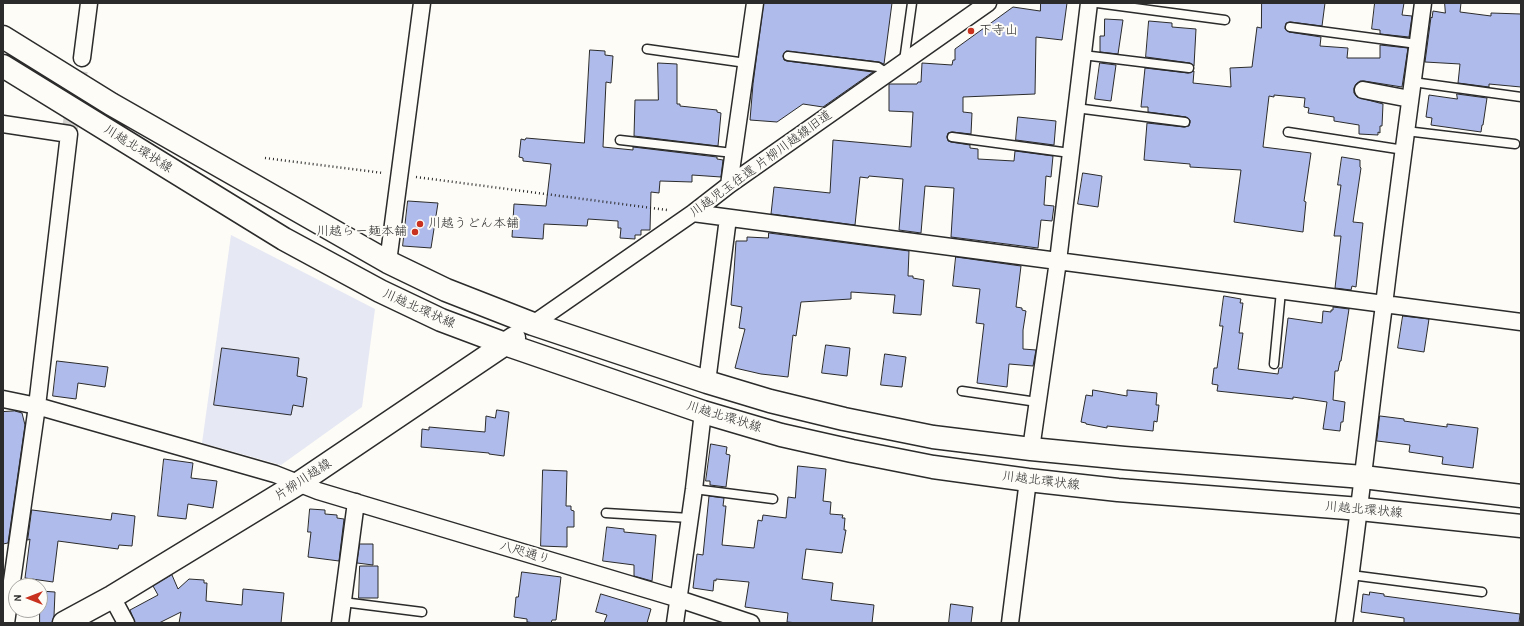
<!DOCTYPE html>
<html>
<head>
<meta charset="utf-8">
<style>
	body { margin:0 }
	#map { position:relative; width:1524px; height:626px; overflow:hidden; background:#fdfcf7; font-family:"Patrick Hand",sans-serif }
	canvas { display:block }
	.frame { position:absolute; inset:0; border:4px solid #2b2b2b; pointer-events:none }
	.north { position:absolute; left:8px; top:578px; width:40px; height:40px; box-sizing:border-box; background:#fdfcf7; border:1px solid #a9a8a5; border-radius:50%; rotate:270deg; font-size:11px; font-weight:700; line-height:16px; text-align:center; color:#2b2b2b }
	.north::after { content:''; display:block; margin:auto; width:14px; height:18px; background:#c8321e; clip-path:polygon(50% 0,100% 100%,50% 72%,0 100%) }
</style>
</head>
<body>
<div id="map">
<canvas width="1524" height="626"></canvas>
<div class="frame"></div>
<div class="north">N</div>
</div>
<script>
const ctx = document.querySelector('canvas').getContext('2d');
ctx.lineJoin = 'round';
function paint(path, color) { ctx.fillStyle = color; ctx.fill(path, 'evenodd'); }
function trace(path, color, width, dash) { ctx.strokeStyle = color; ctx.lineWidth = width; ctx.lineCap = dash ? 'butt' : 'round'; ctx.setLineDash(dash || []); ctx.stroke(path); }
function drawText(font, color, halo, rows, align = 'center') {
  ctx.font = font + ' "Patrick Hand","Klee One",sans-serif'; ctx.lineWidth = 4; ctx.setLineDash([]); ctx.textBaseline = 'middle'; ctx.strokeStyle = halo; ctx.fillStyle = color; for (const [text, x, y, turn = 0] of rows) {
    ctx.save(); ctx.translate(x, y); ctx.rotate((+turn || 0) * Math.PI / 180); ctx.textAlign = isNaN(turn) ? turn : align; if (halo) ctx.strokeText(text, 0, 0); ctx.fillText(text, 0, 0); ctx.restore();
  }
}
const built = new Path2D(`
	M 231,235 L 375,309 L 362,407 L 281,465 L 202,443 Z`);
const building = new Path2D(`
	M 764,3 L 892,3 L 884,64 L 879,62 L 786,51 L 783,56 L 784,60 L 787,61 L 873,72 L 823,107 L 803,104 L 777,122 L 750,120 L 753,84 Z
	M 1041,3 L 1067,3 L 1062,40 L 1036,37 L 1035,94 L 963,97 L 963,112 L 972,113 L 971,134 L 952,132 L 948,133 L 947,137 L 948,141 L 951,142 L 970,145 L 970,148 L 978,149 L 978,159 L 1014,161 L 1015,151 L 1053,156 L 1051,177 L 1046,176 L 1044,205 L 1054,206 L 1052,221 L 1041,220 L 1038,248 L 951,237 L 954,188 L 925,186 L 921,233 L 899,230 L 903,179 L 869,176 L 868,178 L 860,177 L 855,225 L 771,214 L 774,187 L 830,193 L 833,140 L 911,147 L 913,112 L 889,111 L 889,84 L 917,84 L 918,82 L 921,82 L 922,63 L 952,65 L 953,60 L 955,60 L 955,49 L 1013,7 L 1040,11 Z
	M 1262,3 L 1325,3 L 1322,26 L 1290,22 L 1286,23 L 1285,29 L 1289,32 L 1321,37 L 1320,46 L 1348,48 L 1347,58 L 1380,58 L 1380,45 L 1408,48 L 1402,87 L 1364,81 L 1360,81 L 1356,84 L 1354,88 L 1354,93 L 1357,97 L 1383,104 L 1382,126 L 1380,126 L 1380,133 L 1378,132 L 1378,135 L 1359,134 L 1359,125 L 1334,121 L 1334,117 L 1308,113 L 1309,108 L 1304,107 L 1305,98 L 1274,95 L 1274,97 L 1269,96 L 1263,147 L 1311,153 L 1304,201 L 1306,202 L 1303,232 L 1234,222 L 1241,170 L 1190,167 L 1190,164 L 1144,160 L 1147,123 L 1184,127 L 1189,126 L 1190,122 L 1190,120 L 1186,117 L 1148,112 L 1148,107 L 1141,107 L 1145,68 L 1188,73 L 1194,71 L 1193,83 L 1231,87 L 1230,68 L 1252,67 L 1257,27 L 1261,28 Z
	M 1375,3 L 1404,3 L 1402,15 L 1412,16 L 1409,37 L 1380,34 L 1380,30 L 1372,29 Z
	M 1445,3 L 1461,3 L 1460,12 L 1491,16 L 1491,13 L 1521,14 L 1521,87 L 1489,84 L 1489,87 L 1458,83 L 1460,64 L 1425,62 L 1431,17 L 1432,18 L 1433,11 L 1445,13 Z
	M 1105,19 L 1123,20 L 1118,54 L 1100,52 L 1100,36 L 1104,36 Z
	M 1149,21 L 1172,23 L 1172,27 L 1196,29 L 1194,66 L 1190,63 L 1146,57 Z
	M 590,50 L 605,51 L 605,55 L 613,56 L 611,83 L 606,82 L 603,147 L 633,150 L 633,147 L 717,157 L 717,159 L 723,160 L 721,177 L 692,175 L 692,182 L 660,181 L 659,193 L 651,192 L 650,230 L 641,230 L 641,235 L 635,235 L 635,239 L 620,238 L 621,228 L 618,228 L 618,221 L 588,219 L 587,226 L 544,224 L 543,239 L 512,237 L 514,204 L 546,206 L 551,164 L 523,161 L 523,158 L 519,157 L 521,139 L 525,140 L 526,138 L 584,143 Z
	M 658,63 L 677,64 L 677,104 L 680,104 L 680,106 L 717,110 L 717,112 L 721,113 L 718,146 L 634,136 L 635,100 L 658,100 Z
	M 1100,63 L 1116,65 L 1111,101 L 1095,99 Z
	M 1457,94 L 1487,98 L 1483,125 L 1482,125 L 1481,132 L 1431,125 L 1432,118 L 1426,117 L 1429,95 L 1457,99 Z
	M 1018,117 L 1056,121 L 1054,145 L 1016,140 Z
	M 1342,157 L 1360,160 L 1360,167 L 1361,168 L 1353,222 L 1363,223 L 1356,287 L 1352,286 L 1351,290 L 1335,288 L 1341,236 L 1334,236 L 1341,185 L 1338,185 Z
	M 1083,173 L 1102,176 L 1098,207 L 1078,204 Z
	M 408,201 L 438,203 L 431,248 L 403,246 Z
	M 769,233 L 909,251 L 908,276 L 913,276 L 913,278 L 924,280 L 921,315 L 893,313 L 895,295 L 851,292 L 851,299 L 801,302 L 796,336 L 793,335 L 788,377 L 761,374 L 735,368 L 745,329 L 739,328 L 742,307 L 731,305 L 734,272 L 736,241 L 747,241 L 747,237 L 768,238 Z
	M 956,257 L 1021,266 L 1016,307 L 1022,308 L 1022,310 L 1026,311 L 1023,330 L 1023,349 L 1036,350 L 1033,366 L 1009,364 L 1007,387 L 977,383 L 984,324 L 976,323 L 980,289 L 953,286 Z
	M 1224,296 L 1241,299 L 1240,303 L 1243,303 L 1239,333 L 1243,333 L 1238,369 L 1278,374 L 1279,368 L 1282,368 L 1288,318 L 1322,323 L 1323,311 L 1331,312 L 1331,310 L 1333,310 L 1333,307 L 1349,309 L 1341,361 L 1340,361 L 1338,371 L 1335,371 L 1333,400 L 1345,402 L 1343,422 L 1341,422 L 1340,431 L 1323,429 L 1327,402 L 1293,397 L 1293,399 L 1217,391 L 1218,385 L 1212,384 L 1214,368 L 1217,368 L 1223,326 L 1220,326 Z
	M 1403,316 L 1429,319 L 1424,352 L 1398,348 Z
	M 826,345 L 850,348 L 847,376 L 822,373 Z
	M 222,348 L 299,358 L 297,376 L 307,378 L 303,407 L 293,405 L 291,415 L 214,405 Z
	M 885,354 L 906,357 L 902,387 L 881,385 Z
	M 57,361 L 108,367 L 105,387 L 78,383 L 76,399 L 53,396 Z
	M 1093,390 L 1127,396 L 1127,390 L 1157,393 L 1156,405 L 1159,405 L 1157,422 L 1154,421 L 1153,431 L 1107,426 L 1107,428 L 1086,424 L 1086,423 L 1081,422 L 1086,395 L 1092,396 Z
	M 497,410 L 509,412 L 504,456 L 489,454 L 489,453 L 421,447 L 422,429 L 429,430 L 429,427 L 485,432 L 486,416 L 495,418 Z
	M 15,411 L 22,413 L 25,425 L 8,543 L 3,544 L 3,412 Z
	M 1380,416 L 1404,419 L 1404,421 L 1447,427 L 1447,424 L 1478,428 L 1473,468 L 1442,464 L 1443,457 L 1409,452 L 1410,445 L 1377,441 Z
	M 711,444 L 727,447 L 726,454 L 730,455 L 726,487 L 710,485 L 710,481 L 706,481 Z
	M 164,459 L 193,463 L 191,478 L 217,481 L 213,508 L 188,504 L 186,519 L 158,516 Z
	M 798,466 L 826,469 L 823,501 L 831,502 L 830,514 L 843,515 L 842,518 L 845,518 L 844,530 L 846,530 L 842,553 L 806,549 L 802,579 L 833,583 L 831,600 L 874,605 L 872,623 L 798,623 L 787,622 L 788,613 L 745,607 L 749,582 L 716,579 L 716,581 L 714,580 L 713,591 L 693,588 L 697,554 L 703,555 L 709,496 L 724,498 L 723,506 L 726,506 L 722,545 L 754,548 L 758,520 L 762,521 L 763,515 L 786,518 L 788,497 L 795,498 Z
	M 543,470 L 567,471 L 566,506 L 571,506 L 571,510 L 574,511 L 574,527 L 567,527 L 567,547 L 541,546 Z
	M 310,509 L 325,510 L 325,514 L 337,515 L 337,518 L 344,519 L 339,561 L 308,557 L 311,532 L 308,532 Z
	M 32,510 L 111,520 L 112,513 L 135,516 L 132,546 L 119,545 L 118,549 L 58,541 L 53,582 L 25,578 L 30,539 L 28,540 Z
	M 607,527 L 624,529 L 624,532 L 656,535 L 652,581 L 634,576 L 634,565 L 603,561 Z
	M 360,544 L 373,544 L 373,565 L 357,563 Z
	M 360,566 L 378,566 L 378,598 L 359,598 Z
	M 522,572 L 561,577 L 556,620 L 552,620 L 551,623 L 535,623 L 527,622 L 527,619 L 514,617 L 516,597 L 518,597 Z
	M 172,575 L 178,589 L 189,579 L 204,580 L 204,583 L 207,583 L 206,601 L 242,605 L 243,589 L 284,593 L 281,623 L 179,623 L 181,612 L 159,623 L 135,623 L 130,610 L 158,595 L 153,586 Z
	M 40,591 L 55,592 L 54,616 L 52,623 L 40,623 Z
	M 1370,592 L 1384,594 L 1384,596 L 1520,614 L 1519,623 L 1404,623 L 1404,618 L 1361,612 L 1363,594 L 1369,595 Z
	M 601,594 L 651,609 L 647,623 L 604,623 L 607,615 L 596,612 Z
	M 951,604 L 973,607 L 971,623 L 949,623 Z`);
const streetTunnel = new Path2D(`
	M 69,134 L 82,58`);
const path = new Path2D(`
	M 265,158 L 383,173
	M 416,177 L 667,210`);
const lane = new Path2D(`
	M 1097,3 L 1225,20
	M 1290,27 L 1417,44
	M 647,49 L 746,63
	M 1083,55 L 1189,68
	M 788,56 L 878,67 L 888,74
	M 904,61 L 912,3
	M 1413,82 L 1521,97
	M 1076,108 L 1185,122
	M 1406,131 L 1515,144
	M 1288,132 L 1404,150
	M 952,137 L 1070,153
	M 620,140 L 733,153
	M 1274,364 L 1281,291
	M 962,391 L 1037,402
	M 694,489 L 773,499
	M 606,513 L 690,518
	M 1351,575 L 1482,592
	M 343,602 L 422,612`);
const street = new Path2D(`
	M 82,58 L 89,3
	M 1363,90 L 1410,99
	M 3,124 L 69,134 L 37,406 L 6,623
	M 729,185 L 755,3
	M 693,213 L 1521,322
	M 388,262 L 422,3
	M 533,324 L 693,213 L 729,185 L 988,3
	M 707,382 L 728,218
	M 3,399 L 37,406 L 275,474 L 318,491 L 679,599 L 751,623
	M 1031,449 L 1058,261 L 1089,3
	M 112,597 L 126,623
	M 340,623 L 356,502
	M 675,623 L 694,489 L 703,412
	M 1010,623 L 1028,480
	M 1344,623 C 1359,517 1370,411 1384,305 C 1396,204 1410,104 1423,3`);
const secondary = new Path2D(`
	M 3,37 L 111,104 L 388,262 L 446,290 L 533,324 L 707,382 L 770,401 L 844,419 L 933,437 L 1031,449 L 1124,458 L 1363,477 L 1521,496
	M 3,66 L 284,239 L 380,291 L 441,320 L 505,344 L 703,412 L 781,435 L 852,451 L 933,467 L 1028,480 L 1118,490 L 1360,509 L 1521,526
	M 64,623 L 112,597 L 299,483 L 514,338`);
const markers = [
	[971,31,4,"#c8321e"],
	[420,224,4,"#c8321e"],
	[415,232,4,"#c8321e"]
];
const poiNames = [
	["下寺山",979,31],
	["川越うどん本舗",428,224],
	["川越らー麺本舗",407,232,"right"]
];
const streetNames = [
	["川越北環状線",138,149,32],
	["川越児玉往還 片柳川越線旧道",761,164,-36],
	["川越北環状線",419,309,24],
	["川越北環状線",724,417,17],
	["片柳川越線",303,480,-33],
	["川越北環状線",1041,481,7],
	["川越北環状線",1364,510,5],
	["八咫通り",525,553,17]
];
paint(built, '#e6e8f3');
paint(building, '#afbbeb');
trace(building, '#2b2b2b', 1);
trace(streetTunnel, '#d3d2ce', 16, [16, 8]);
trace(lane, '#2b2b2b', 11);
trace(street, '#2b2b2b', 19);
trace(secondary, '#2b2b2b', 25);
trace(path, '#2b2b2b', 2.5, [1, 3]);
trace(lane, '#fdfcf7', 8);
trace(street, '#fdfcf7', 16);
trace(secondary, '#fdfcf7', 22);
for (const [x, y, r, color] of markers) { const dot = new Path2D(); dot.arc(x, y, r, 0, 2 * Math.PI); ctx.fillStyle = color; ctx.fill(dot); trace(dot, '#fdfcf7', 1.5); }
drawText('13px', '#2b2b2b', '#fdfcf7', poiNames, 'left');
drawText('13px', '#2b2b2b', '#fdfcf7', streetNames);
</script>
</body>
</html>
